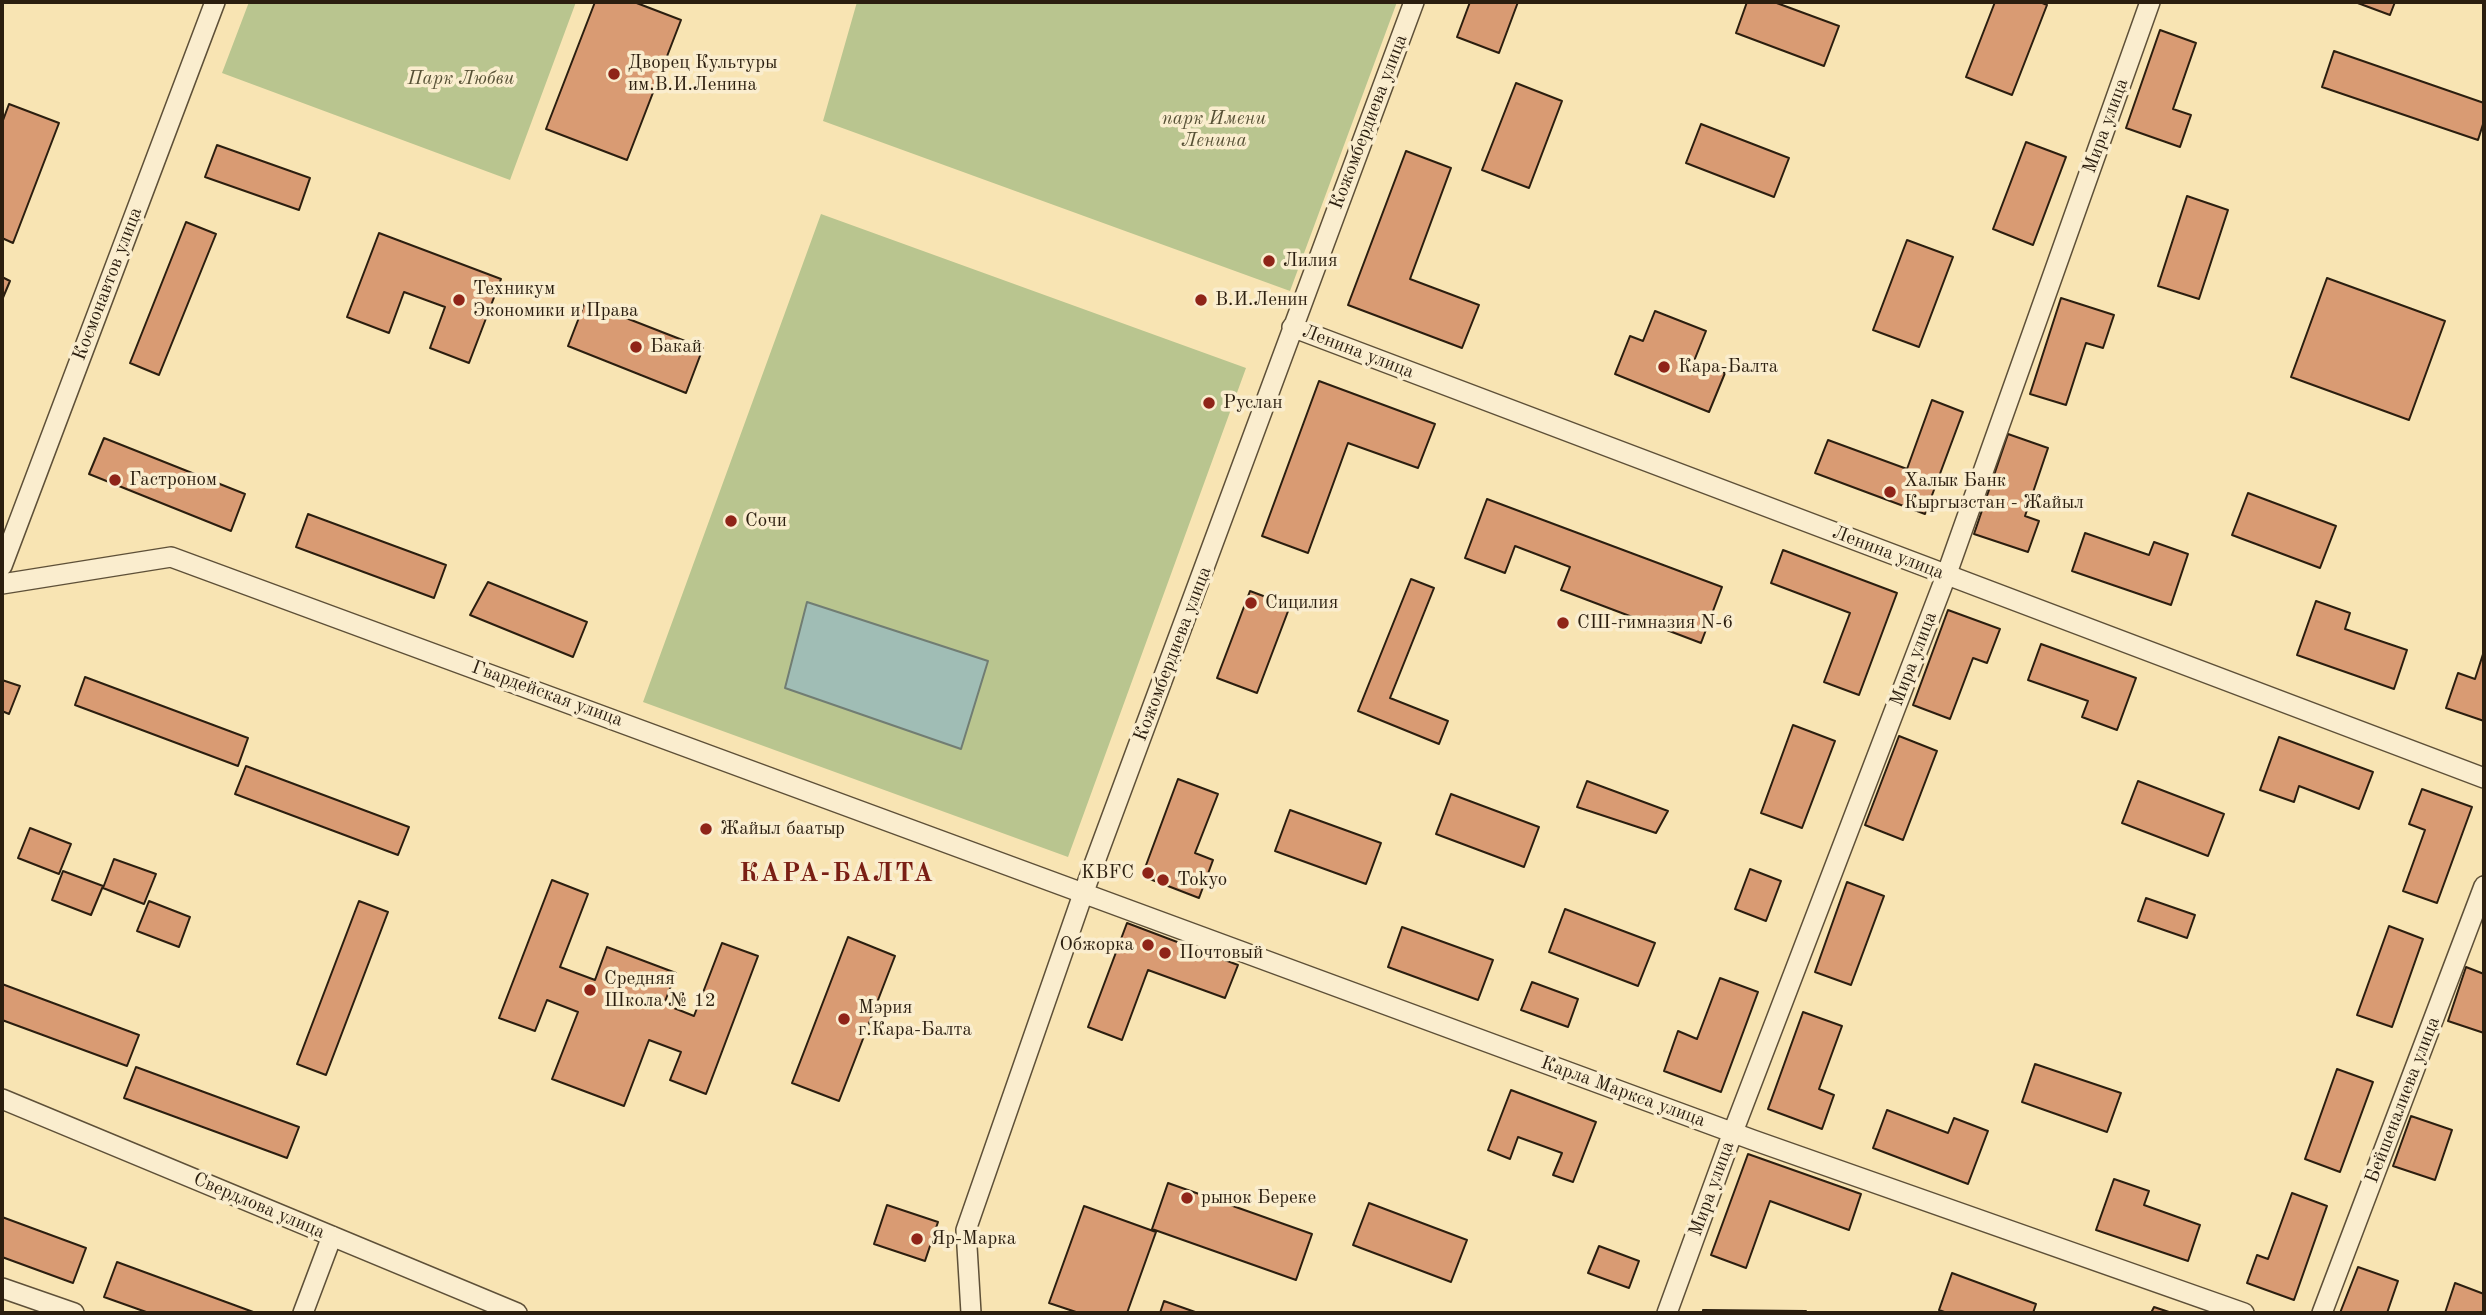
<!DOCTYPE html>
<html>
<head>
<meta charset="utf-8">
<style>
	body { margin:0 }
	#map { position:relative; width:2486px; height:1315px; overflow:hidden; background:#f8e4b3; font-family:"Old Standard TT",serif }
	canvas { display:block }
	.frame { position:absolute; inset:0; border:4px solid #2b1e0f; pointer-events:none }
</style>
</head>
<body>
<div id="map">
<canvas width="2486" height="1315"></canvas>
<div class="frame"></div>
</div>
<script>
const ctx = document.querySelector('canvas').getContext('2d');
ctx.lineJoin = 'round';
function paint(path, color) { ctx.fillStyle = color; ctx.fill(path, 'evenodd'); }
const shape = rows => new Path2D(rows.map(r => 'M' + r).join(''));
function trace(path, color, width, dash) { ctx.strokeStyle = color; ctx.lineWidth = width; ctx.lineCap = dash ? 'butt' : 'round'; ctx.setLineDash(dash || []); ctx.stroke(path); }
function label(font, color, halo, rows, align = 'center') {
  ctx.font = font + ' "Old Standard TT",serif'; ctx.lineWidth = 7; ctx.setLineDash([]); ctx.textBaseline = 'middle'; ctx.strokeStyle = halo; ctx.fillStyle = color; for (const [text, x, y, turn = 0] of rows) {
    ctx.save(); ctx.translate(x, y); ctx.rotate((+turn || 0) * Math.PI / 180); ctx.textAlign = isNaN(turn) ? turn : align; if (halo) ctx.strokeText(text, 0, 0); ctx.fillText(text, 0, 0); ctx.restore();
  }
}
paint(shape([
	[249,2,576,2,510,180,222,73],
	[857,2,1397,2,1290,291,823,121],
	[821,214,1246,368,1068,857,643,702]
]), '#b9c58f');
const water = shape([
	[807,602,988,661,961,749,785,688,807,602]
]);
paint(water, '#a0bdb5');
trace(water, '#717d73', 2);
const building = shape([
	[595,2,634,2,681,20,627,160,546,129,595,2],
	[1470,2,1518,2,1499,53,1457,37,1470,2],
	[1747,2,1774,2,1839,26,1824,66,1736,33,1747,2],
	[1995,2,2040,2,2047,5,2012,95,1966,77,1995,2],
	[2355,2,2395,2,2390,15,2355,2],
	[2160,30,2196,43,2173,109,2191,115,2180,147,2126,128,2160,30],
	[2334,51,2484,103,2484,121,2478,140,2322,87,2334,51],
	[1516,83,1562,101,1529,188,1482,170,1516,83],
	[9,104,59,123,13,243,2,238,2,123,9,104],
	[1701,124,1789,158,1774,197,1686,163,1701,124],
	[2026,142,2066,157,2033,245,1993,229,2026,142],
	[217,145,310,178,299,210,205,177,217,145],
	[1406,151,1451,168,1410,279,1479,305,1462,348,1348,305,1406,151],
	[2187,196,2228,210,2199,299,2158,286,2187,196],
	[186,222,216,234,159,375,130,363,186,222],
	[379,233,501,279,469,363,430,348,445,307,404,292,389,333,347,317,379,233],
	[1907,240,1953,257,1919,347,1873,330,1907,240],
	[2,277,10,281,2,300,2,277],
	[2327,278,2445,321,2409,420,2291,377,2327,278],
	[2061,298,2114,315,2103,348,2086,343,2066,405,2030,394,2061,298],
	[585,302,703,348,686,393,568,346,585,302],
	[1655,311,1706,331,1694,361,1725,373,1709,412,1615,374,1630,336,1643,341,1655,311],
	[1319,381,1435,424,1418,468,1348,443,1308,553,1262,536,1319,381],
	[1932,400,1963,412,1925,514,1815,473,1828,440,1907,469,1932,400],
	[2008,434,2048,448,2025,516,2039,521,2028,552,1974,534,2008,434],
	[104,438,245,494,231,531,89,474,104,438],
	[2248,493,2336,526,2320,568,2232,535,2248,493],
	[1487,499,1722,587,1701,643,1561,590,1570,567,1515,546,1505,573,1465,558,1487,499],
	[308,514,446,565,434,598,296,547,308,514],
	[2085,533,2149,555,2154,542,2188,554,2171,605,2072,571,2085,533],
	[1783,550,1897,593,1859,695,1824,682,1850,613,1771,583,1783,550],
	[1411,579,1434,588,1390,698,1448,721,1439,744,1358,711,1411,579],
	[488,582,587,622,573,657,470,615,488,582],
	[1250,591,1290,606,1257,693,1217,678,1250,591],
	[2316,601,2350,613,2345,629,2407,650,2394,689,2297,655,2316,601],
	[1948,610,2000,629,1987,663,1973,658,1950,719,1913,705,1948,610],
	[2041,644,2136,678,2117,730,2082,717,2088,701,2028,680,2041,644],
	[2484,651,2484,721,2446,708,2458,673,2475,679,2484,651],
	[85,677,248,738,238,766,75,705,85,677],
	[2,680,20,686,9,714,2,711,2,680],
	[1793,725,1835,741,1802,828,1761,813,1793,725],
	[1899,736,1937,751,1903,840,1865,825,1899,736],
	[2279,737,2373,772,2359,809,2299,786,2294,802,2260,790,2279,737],
	[246,766,409,827,398,855,235,794,246,766],
	[1178,779,1218,794,1195,853,1213,860,1199,898,1142,876,1178,779],
	[1587,781,1668,811,1656,833,1577,807,1587,781],
	[2138,781,2224,814,2208,856,2122,823,2138,781],
	[2422,789,2472,807,2437,903,2403,891,2425,830,2409,824,2422,789],
	[1451,794,1539,827,1524,867,1436,834,1451,794],
	[1290,810,1381,843,1366,884,1275,851,1290,810],
	[30,828,71,844,59,874,18,858,30,828],
	[114,859,156,874,144,904,103,888,114,859],
	[1750,869,1781,881,1766,921,1735,909,1750,869],
	[63,871,103,886,91,915,52,900,63,871],
	[552,880,588,894,560,967,595,980,607,947,676,973,664,1004,694,1016,722,943,758,956,706,1094,670,1080,681,1052,649,1040,624,1106,552,1079,578,1012,547,1000,535,1031,499,1018,552,880],
	[1847,882,1884,896,1851,985,1815,972,1847,882],
	[2146,898,2195,915,2187,938,2138,921,2146,898],
	[149,901,190,917,179,947,137,931,149,901],
	[359,901,388,912,326,1075,297,1064,359,901],
	[1565,909,1655,943,1638,986,1549,952,1565,909],
	[1127,923,1238,965,1225,998,1148,970,1122,1040,1088,1027,1127,923],
	[2389,926,2423,939,2392,1027,2357,1015,2389,926],
	[1402,927,1493,960,1478,1000,1388,967,1402,927],
	[848,937,895,956,839,1101,792,1083,848,937],
	[2466,967,2484,974,2484,1033,2448,1021,2466,967],
	[1720,978,1758,992,1721,1092,1664,1071,1678,1031,1697,1039,1720,978],
	[1532,982,1578,999,1568,1027,1521,1010,1532,982],
	[2,984,139,1035,127,1066,2,1020,2,984],
	[1803,1012,1842,1026,1819,1089,1834,1095,1822,1129,1768,1109,1803,1012],
	[2035,1064,2121,1093,2107,1132,2022,1102,2035,1064],
	[136,1067,299,1127,287,1158,124,1098,136,1067],
	[2337,1069,2373,1082,2340,1172,2305,1159,2337,1069],
	[1511,1090,1596,1122,1573,1182,1553,1175,1562,1153,1518,1137,1510,1159,1488,1150,1511,1090],
	[1887,1110,1948,1133,1954,1118,1988,1131,1968,1184,1873,1148,1887,1110],
	[2411,1116,2452,1130,2435,1180,2393,1166,2411,1116],
	[1748,1154,1861,1194,1849,1230,1770,1201,1746,1268,1711,1255,1748,1154],
	[2114,1179,2149,1191,2144,1205,2200,1225,2188,1261,2096,1230,2114,1179],
	[1168,1183,1312,1234,1296,1280,1152,1229,1168,1183],
	[2292,1193,2327,1206,2294,1300,2247,1283,2257,1255,2268,1259,2292,1193],
	[1369,1203,1467,1240,1451,1282,1353,1245,1369,1203],
	[887,1205,938,1222,925,1261,874,1244,887,1205],
	[1084,1206,1156,1232,1127,1313,1079,1313,1049,1303,1084,1206],
	[2,1217,86,1248,73,1283,2,1257,2,1217],
	[1599,1246,1639,1261,1629,1288,1588,1273,1599,1246],
	[117,1262,256,1313,149,1313,104,1297,117,1262],
	[2358,1267,2398,1281,2387,1313,2340,1313,2358,1267],
	[1952,1273,2036,1304,2033,1313,1947,1313,1939,1310,1952,1273],
	[2455,1283,2484,1294,2484,1313,2445,1313,2455,1283],
	[1164,1301,1198,1313,1160,1313,1164,1301],
	[2154,1307,2172,1313,2151,1313,2154,1307],
	[1703,1310,1806,1311,1806,1313,1703,1313,1703,1310]
]);
paint(building, '#d99b73');
trace(building, '#2b1e0f', 2);
const minor = shape([
	[1292,327,2484,778],
	[2,566,215,2],
	[2,584,171,557,1753,1140,2244,1313],
	[2,1099,517,1313],
	[2,1288,74,1313],
	[303,1313,332,1236],
	[971,1313,966,1230,1083,894,1414,2],
	[1667,1313,1733,1132,1946,576,2150,2],
	[2322,1313,2484,886]
]);
trace(minor, '#5e5038', 22);
trace(minor, '#faedce', 19);
for (const [x, y, r, color] of [
	[614,74,7,"#8f2418"],
	[1269,261,7,"#8f2418"],
	[459,300,7,"#8f2418"],
	[1201,300,7,"#8f2418"],
	[636,347,7,"#8f2418"],
	[1664,367,7,"#8f2418"],
	[1209,403,7,"#8f2418"],
	[115,480,7,"#8f2418"],
	[1890,492,7,"#8f2418"],
	[731,521,7,"#8f2418"],
	[1251,603,7,"#8f2418"],
	[1563,623,7,"#8f2418"],
	[706,829,7,"#8f2418"],
	[1148,873,7,"#8f2418"],
	[1163,880,7,"#8f2418"],
	[1148,945,7,"#8f2418"],
	[1165,953,7,"#8f2418"],
	[590,990,7,"#8f2418"],
	[844,1019,7,"#8f2418"],
	[1187,1198,7,"#8f2418"],
	[917,1239,7,"#8f2418"]
]) { const dot = new Path2D(); dot.arc(x, y, r, 0, 2 * Math.PI); ctx.fillStyle = color; ctx.fill(dot); trace(dot, '#faedce', 2.5); }
label('19px', '#2b1e0f', '#faedce', [
	["Дворец Культуры",628,63],
	["им.В.И.Ленина",628,85],
	["Лилия",1283,261],
	["Техникум",473,289],
	["Экономики и Права",473,311],
	["В.И.Ленин",1215,300],
	["Бакай",650,347],
	["Кара-Балта",1678,367],
	["Руслан",1223,403],
	["Гастроном",129,480],
	["Халык Банк",1904,481],
	["Кыргызстан - Жайыл",1904,503],
	["Сочи",745,521],
	["Сицилия",1265,603],
	["СШ-гимназия N-6",1577,623],
	["Жайыл баатыр",720,829],
	["KBFC",1134,873,"right"],
	["Tokyo",1177,880],
	["Обжорка",1134,945,"right"],
	["Почтовый",1179,953],
	["Средняя",604,979],
	["Школа № 12",604,1001],
	["Мэрия",858,1008],
	["г.Кара-Балта",858,1030],
	["рынок Береке",1201,1198],
	["Яр-Марка",931,1239]
], 'left');
label('italic 19px', '#565035', '#faedce', [
	["Парк Любви",461,79],
	["парк Имени",1214,119],
	["Ленина",1214,141]
]);
label('19px', '#2b1e0f', '#faedce', [
	["Кожомбердиева улица",1369,122,-69],
	["Мира улица",2106,126,-70],
	["Космонавтов улица",108,284,-69],
	["Ленина улица",1358,352,21],
	["Ленина улица",1888,553,21],
	["Кожомбердиева улица",1173,654,-69],
	["Мира улица",1914,659,-69],
	["Гвардейская улица",547,694,20],
	["Карла Маркса улица",1623,1092,20],
	["Бейшеналиева улица",2403,1100,-69],
	["Мира улица",1712,1189,-70],
	["Свердлова улица",259,1206,23]
]);
ctx.letterSpacing = '2px';
label('bold 26px', '#7a1f14', '#faedce', [
	["КАРА-БАЛТА",837,874]
]);
ctx.letterSpacing = '0px';
</script>
</body>
</html>
